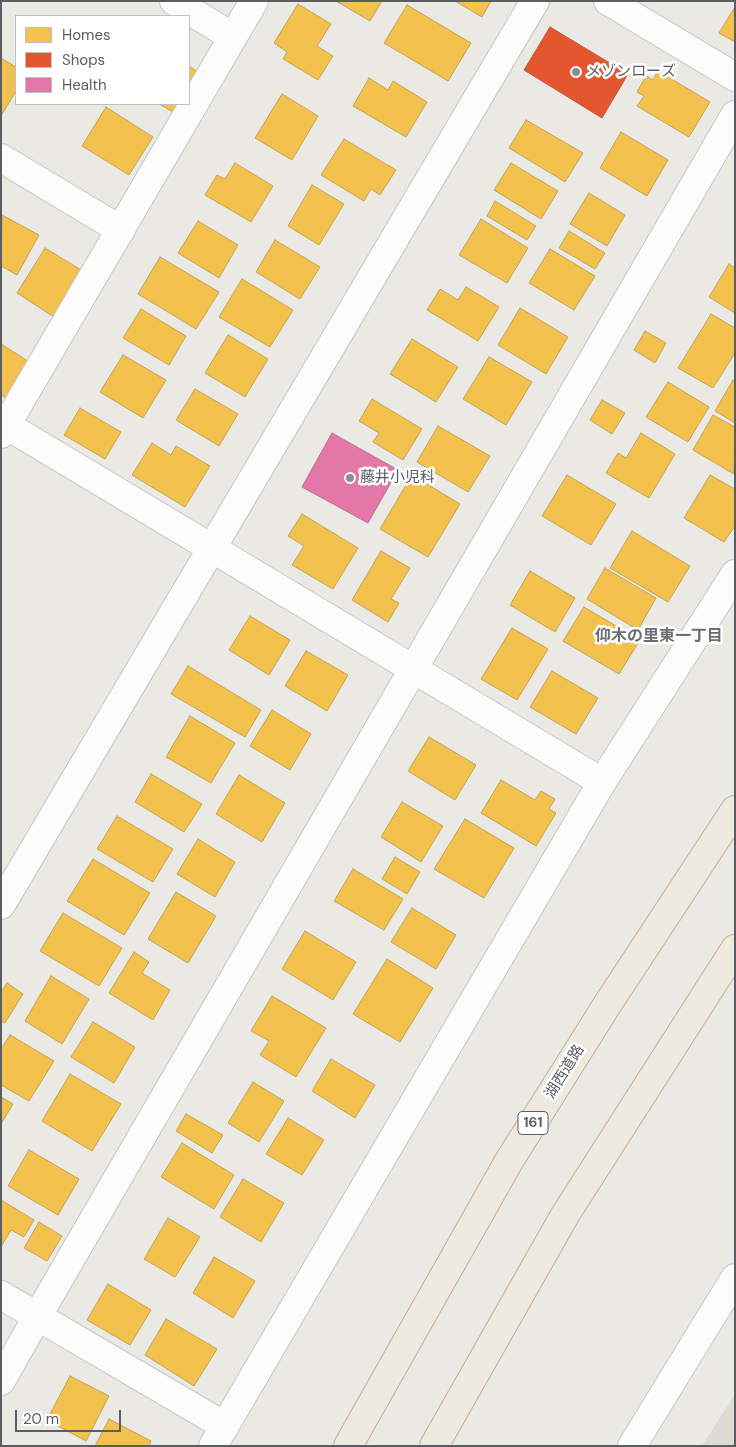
<!DOCTYPE html>
<html>
<head>
<meta charset="utf-8">
<style>
	body { margin:0 }
	#map { position:relative; width:736px; height:1447px; overflow:hidden; background:#eae9e4; font-family:"DM Sans",sans-serif }
	canvas { display:block }
	.frame { position:absolute; inset:0; border:2px solid #5a5e63; pointer-events:none }
	.legend { position:absolute; left:15px; top:15px; width:175px; height:90px; box-sizing:border-box; background:#fff; border:1px solid #bdbfc1; margin:0; padding:6px 9px; list-style:none; font-size:15px; color:#5a5e63 }
	.legend li { display:flex; align-items:center; gap:10px; height:25px }
	.legend b { width:25px; border:1px solid #bdbfc1 }
	.scale { position:absolute; left:15px; top:1410px; width:106px; height:22px; box-sizing:border-box; border:2px solid #5a5e63; border-top:0; padding-left:6px; font-size:15px; line-height:18px; white-space:nowrap; color:#5a5e63; -webkit-text-stroke:4px #fff; paint-order:stroke }
</style>
</head>
<body>
<div id="map">
<canvas width="736" height="1447"></canvas>
<div class="frame"></div>
<ul class="legend">
<li><b style="height:14px;background:#f2c14e"></b>Homes</li>
<li><b style="height:14px;background:#e4572e"></b>Shops</li>
<li><b style="height:14px;background:#e377a8"></b>Health</li>
</ul>
<div class="scale">20 m</div>
</div>
<script>
const ctx = document.querySelector('canvas').getContext('2d');
ctx.lineJoin = 'round';
function paint(path, color) { ctx.fillStyle = color; ctx.fill(path, 'evenodd'); }
const shape = rows => new Path2D(rows.map(r => 'M' + r).join(''));
function trace(path, color, width, dash) { ctx.strokeStyle = color; ctx.lineWidth = width; ctx.lineCap = dash ? 'butt' : 'round'; ctx.setLineDash(dash || []); ctx.stroke(path); }
function label(font, color, halo, rows, align = 'center') {
  ctx.font = font + ' "DM Sans","Noto Sans JP",sans-serif'; ctx.lineWidth = 5; ctx.setLineDash([]); ctx.textBaseline = 'middle'; ctx.strokeStyle = halo; ctx.fillStyle = color; for (const [text, x, y, turn = 0] of rows) {
    ctx.save(); ctx.translate(x, y); ctx.rotate((+turn || 0) * Math.PI / 180); ctx.textAlign = isNaN(turn) ? turn : align; if (halo) ctx.strokeText(text, 0, 0); ctx.fillText(text, 0, 0); ctx.restore();
  }
}
paint(shape([
	[735,1394,735,1446,702,1446]
]), '#dedbd4');
const homes = shape([
	[336,1,382,1,370,21,336,1],
	[455,1,491,1,482,17,455,1],
	[298,4,331,24,317,46,333,56,318,80,283,59,287,52,274,43,298,4],
	[407,5,471,43,448,81,384,43,407,5],
	[735,7,735,42,719,33,735,7],
	[1,58,16,67,16,91,1,116,1,58],
	[189,66,204,76,189,100,189,66],
	[658,71,710,102,689,137,637,106,644,96,637,92,646,76,653,80,658,71],
	[369,78,388,90,393,81,427,102,406,137,353,106,369,78],
	[282,94,318,116,292,160,255,138,282,94],
	[159,104,178,104,173,112,159,104],
	[106,107,153,137,129,175,82,146,106,107],
	[526,120,583,153,565,182,509,148,526,120],
	[621,132,668,160,647,196,600,168,621,132],
	[344,139,396,170,380,195,371,189,364,201,321,175,344,139],
	[235,163,273,186,251,222,205,195,217,175,225,179,235,163],
	[511,163,558,191,541,219,494,190,511,163],
	[312,185,344,204,319,245,288,226,312,185],
	[589,193,625,215,607,246,570,224,589,193],
	[495,201,536,226,527,240,487,216,495,201],
	[2,215,39,235,17,275,1,266,2,215],
	[481,219,528,248,507,283,459,255,481,219],
	[198,221,238,245,219,278,178,253,198,221],
	[569,231,605,253,595,269,559,248,569,231],
	[275,240,320,267,300,299,256,272,275,240],
	[45,248,83,271,54,317,17,293,45,248],
	[550,249,595,276,574,310,529,283,550,249],
	[160,257,219,292,196,329,138,294,160,257],
	[729,264,735,268,735,313,709,297,729,264],
	[242,279,293,310,270,347,219,317,242,279],
	[466,287,499,307,478,341,427,310,440,289,458,300,466,287],
	[520,308,568,337,546,374,498,345,520,308],
	[141,309,186,336,169,365,123,338,141,309],
	[711,314,735,328,735,353,713,388,678,368,711,314],
	[645,331,666,343,655,363,634,350,645,331],
	[228,335,268,359,245,397,205,373,228,335],
	[412,339,458,367,436,402,390,374,412,339],
	[1,344,31,363,8,399,1,395,1,344],
	[123,355,166,380,143,418,100,392,123,355],
	[489,357,532,382,506,425,463,399,489,357],
	[733,380,735,381,735,423,715,411,733,380],
	[668,382,709,407,688,442,646,417,668,382],
	[195,389,238,414,219,446,176,420,195,389],
	[372,399,422,429,403,460,373,442,379,433,359,421,372,399],
	[602,400,625,413,612,434,590,420,602,400],
	[80,408,121,432,105,459,64,435,80,408],
	[713,415,735,427,734,474,693,450,713,415],
	[438,426,490,456,468,492,417,462,438,426],
	[641,433,675,454,649,498,606,473,618,453,626,458,641,433],
	[152,443,171,455,176,446,210,466,185,507,132,475,152,443],
	[412,475,460,504,428,557,380,529,412,475],
	[567,475,616,504,591,545,542,516,567,475],
	[710,475,735,489,735,526,724,542,684,518,710,475],
	[302,514,358,548,333,589,292,565,304,546,288,536,302,514],
	[632,531,690,566,668,602,610,568,632,531],
	[381,551,410,568,391,599,399,603,388,622,352,600,381,551],
	[605,568,656,598,638,630,587,599,605,568],
	[530,571,575,598,555,632,510,605,530,571],
	[584,607,640,640,619,674,563,641,584,607],
	[250,616,290,640,269,675,229,650,250,616],
	[512,628,548,649,517,700,481,679,512,628],
	[306,651,348,675,327,711,285,686,306,651],
	[188,666,261,710,245,737,171,694,188,666],
	[552,671,598,698,576,734,530,707,552,671],
	[272,710,311,734,290,770,250,746,272,710],
	[190,716,235,743,211,783,166,757,190,716],
	[429,737,476,765,455,800,408,771,429,737],
	[151,774,202,804,184,832,135,802,151,774],
	[239,775,285,803,262,842,216,814,239,775],
	[501,780,535,800,541,791,555,799,549,809,556,813,536,846,481,813,501,780],
	[402,802,443,826,421,862,381,837,402,802],
	[117,816,173,849,153,882,97,849,117,816],
	[465,819,514,848,484,898,434,869,465,819],
	[198,839,235,862,215,897,177,874,198,839],
	[395,857,420,872,407,894,382,879,395,857],
	[93,859,150,893,124,935,67,901,93,859],
	[353,869,403,899,384,930,334,901,353,869],
	[176,892,216,916,188,963,148,939,176,892],
	[412,908,456,935,436,969,391,942,412,908],
	[63,913,122,948,99,986,40,951,63,913],
	[305,931,356,962,333,1000,282,969,305,931],
	[134,952,149,962,142,973,170,990,153,1020,109,993,134,952],
	[387,959,433,988,400,1042,353,1014,387,959],
	[51,976,89,999,62,1044,25,1021,51,976],
	[7,983,23,994,5,1023,1,1021,1,992,7,983],
	[272,996,326,1028,296,1077,260,1055,269,1041,251,1031,272,996],
	[93,1022,135,1047,114,1083,71,1057,93,1022],
	[10,1035,54,1061,29,1101,1,1085,1,1049,10,1035],
	[331,1059,375,1085,355,1118,312,1091,331,1059],
	[70,1074,121,1104,92,1151,42,1121,70,1074],
	[253,1082,284,1101,259,1142,228,1123,253,1082],
	[1,1097,13,1104,1,1124,1,1097],
	[186,1114,223,1135,212,1153,176,1131,186,1114],
	[288,1118,324,1140,302,1175,266,1154,288,1118],
	[182,1143,234,1175,214,1209,161,1177,182,1143],
	[29,1150,79,1179,58,1215,8,1186,29,1150],
	[243,1179,284,1203,261,1242,220,1217,243,1179],
	[1,1200,34,1220,24,1237,11,1230,1,1247,1,1200],
	[168,1218,200,1237,175,1277,144,1259,168,1218],
	[39,1222,62,1236,47,1261,24,1248,39,1222],
	[214,1257,255,1281,233,1318,193,1293,214,1257],
	[108,1284,151,1310,130,1345,87,1320,108,1284],
	[166,1319,217,1349,194,1386,145,1355,166,1319],
	[70,1376,109,1396,86,1441,47,1420,70,1376],
	[109,1419,151,1441,149,1446,95,1446,109,1419]
]);
paint(homes, '#f2c14e');
trace(homes, '#c4a354', 1);
const shops = shape([
	[550,27,628,74,602,118,524,70,550,27]
]);
paint(shops, '#e4572e');
trace(shops, '#bb593e', 1);
const health = shape([
	[332,433,398,470,368,523,302,487,332,433]
]);
paint(health, '#e377a8');
trace(health, '#ba7093', 1);
const street = shape([
	[174,1,233,37],
	[608,1,735,77],
	[1,158,121,230],
	[1,422,602,782],
	[1,434,254,1],
	[1,1295,223,1425],
	[1,1381,37,1317,735,115],
	[213,1446,602,782,735,574]
]);
const secondary = shape([
	[1,905,535,1],
	[632,1446,735,1278]
]);
const highway = shape([
	[348,1446,509,1161,607,1005,735,810],
	[434,1446,565,1215,735,949]
]);
trace(street, '#c7c7c6', 30);
trace(secondary, '#c7c8c8', 30);
trace(highway, '#c2b191', 30);
trace(street, '#fcfcfb', 28);
trace(secondary, '#fcfcfb', 28);
trace(highway, '#eeeae0', 28);
for (const [x, y, r, color] of [
	[576,72,5,"#8c8f90"],
	[350,478,5,"#8c8f90"]
]) { const dot = new Path2D(); dot.arc(x, y, r, 0, 2 * Math.PI); ctx.fillStyle = color; ctx.fill(dot); trace(dot, '#fff', 2); }
for (const [x, y, w] of [
	[533,1123,30]
]) { const box = new Path2D(); box.roundRect(x - w / 2, y - 11.5, w, 23, 4); ctx.fillStyle = '#fff'; ctx.fill(box); trace(box, '#5a5e63', 1); }
label('bold 14px', '#5a5e63', null, [
	["161",533,1123]
]);
label('15px', '#5a5e63', '#fff', [
	["メゾンローズ",586,72],
	["藤井小児科",360,478]
], 'left');
label('15px', '#5a5e63', '#fff', [
	["湖西道路",565,1072,-58]
]);
label('bold 16px', '#6b7075', '#fff', [
	["仰木の里東一丁目",659,637]
]);
</script>
</body>
</html>
